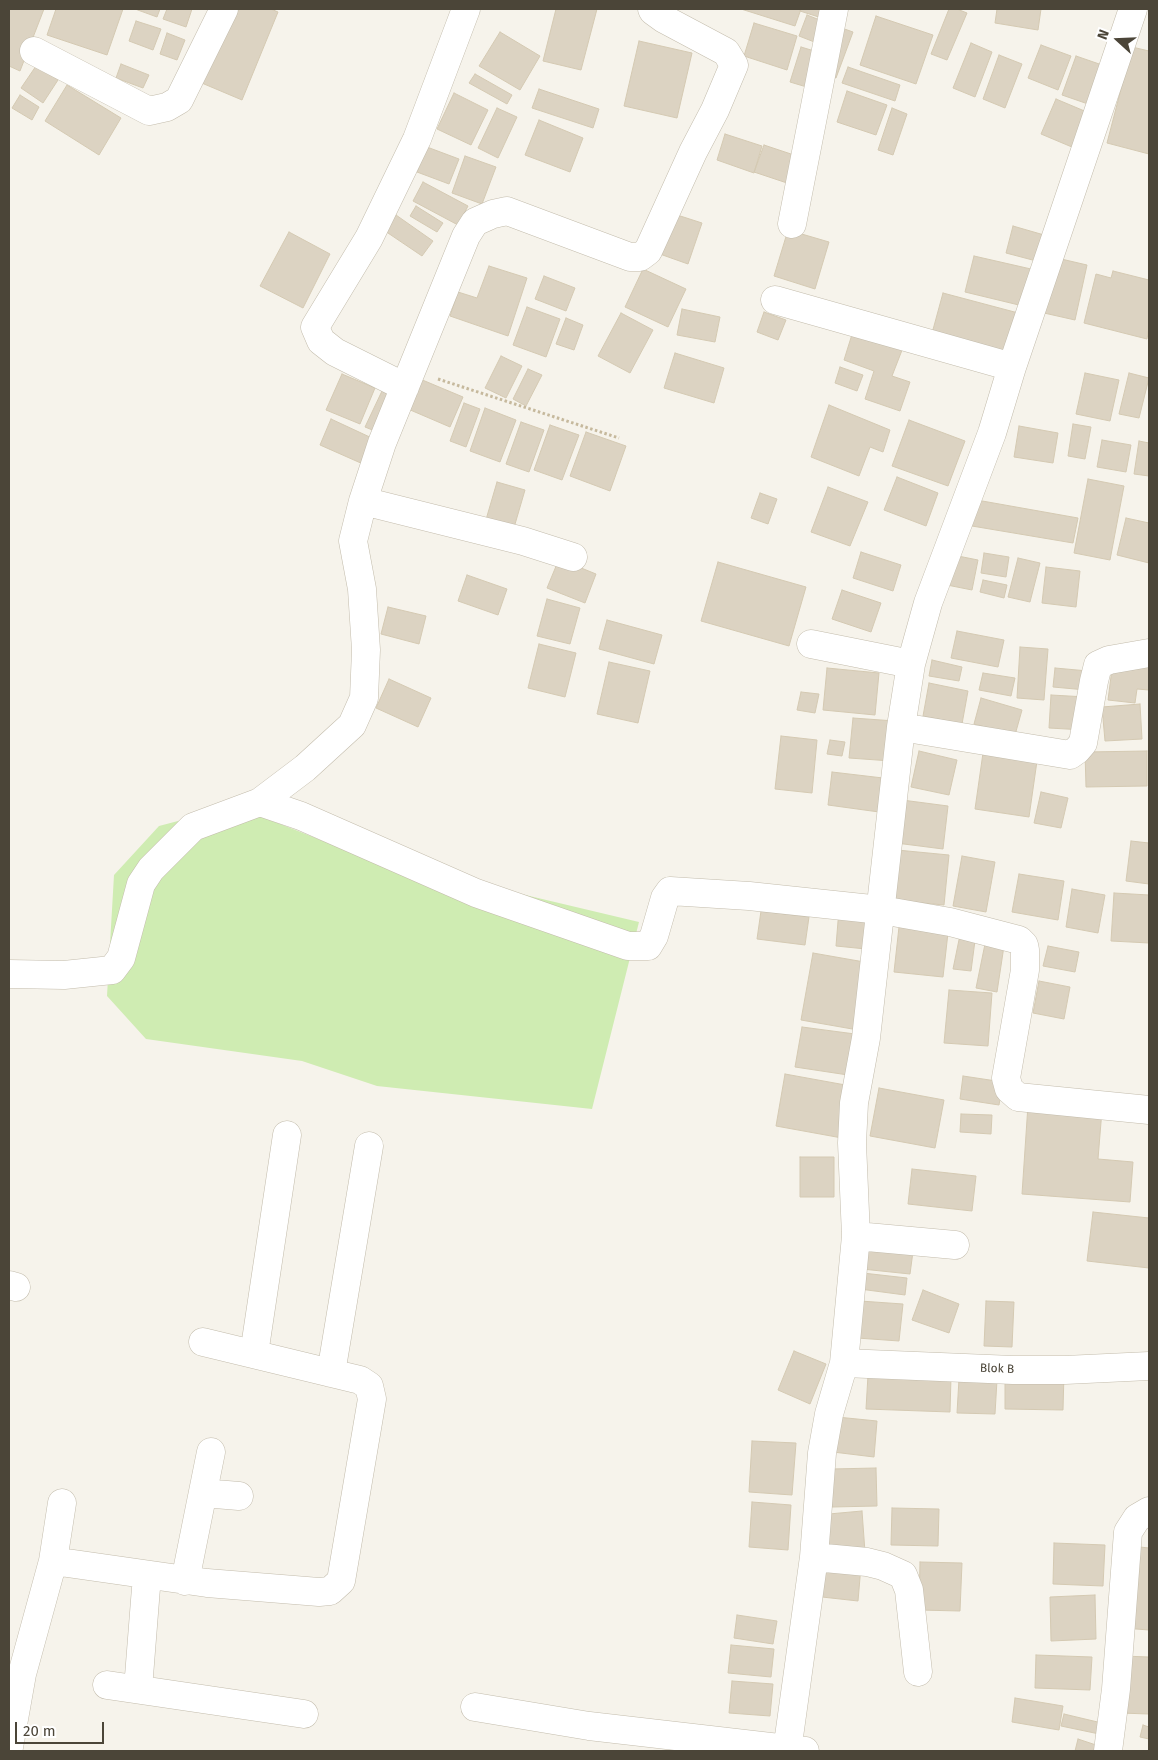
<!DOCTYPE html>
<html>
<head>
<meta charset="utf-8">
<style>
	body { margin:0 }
	#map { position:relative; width:1158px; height:1760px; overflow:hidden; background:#f6f3eb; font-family:"Fira Sans",sans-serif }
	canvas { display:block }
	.frame { position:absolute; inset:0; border:10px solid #4b4538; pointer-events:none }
	.north { position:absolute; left:1093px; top:15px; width:50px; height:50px; -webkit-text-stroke:4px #fff; paint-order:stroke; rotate:290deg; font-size:14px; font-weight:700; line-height:20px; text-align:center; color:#4b4538 }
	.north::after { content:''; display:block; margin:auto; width:18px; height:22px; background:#4b4538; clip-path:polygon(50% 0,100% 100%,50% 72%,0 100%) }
	.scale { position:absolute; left:15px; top:1722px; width:89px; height:22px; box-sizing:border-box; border:2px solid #4b4538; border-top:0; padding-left:6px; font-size:15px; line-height:18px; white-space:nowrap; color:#4b4538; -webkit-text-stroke:4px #fff; paint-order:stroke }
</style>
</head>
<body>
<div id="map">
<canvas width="1158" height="1760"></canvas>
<div class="frame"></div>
<div class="north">N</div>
<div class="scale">20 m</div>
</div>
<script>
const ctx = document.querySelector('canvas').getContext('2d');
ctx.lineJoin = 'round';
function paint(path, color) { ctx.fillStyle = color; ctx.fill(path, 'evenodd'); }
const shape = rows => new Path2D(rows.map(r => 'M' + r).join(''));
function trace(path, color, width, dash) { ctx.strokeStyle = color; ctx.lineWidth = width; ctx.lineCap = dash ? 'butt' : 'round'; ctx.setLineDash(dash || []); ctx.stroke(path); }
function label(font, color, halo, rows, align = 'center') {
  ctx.font = font + ' "Fira Sans",sans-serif'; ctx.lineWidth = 4; ctx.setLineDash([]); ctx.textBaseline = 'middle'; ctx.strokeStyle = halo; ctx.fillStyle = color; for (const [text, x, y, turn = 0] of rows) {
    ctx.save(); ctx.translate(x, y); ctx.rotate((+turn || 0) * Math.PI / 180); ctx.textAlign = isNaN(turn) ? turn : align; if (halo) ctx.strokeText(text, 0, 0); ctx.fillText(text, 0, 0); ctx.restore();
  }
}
paint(shape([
	[235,806,361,856,639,922,592,1109,377,1086,302,1061,146,1039,107,996,114,875,159,826]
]), '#cfecb2');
const building = shape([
	[9,9,44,9,20,71,9,66,9,9],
	[56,9,123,9,107,55,47,35,56,9],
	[135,9,160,9,157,17,135,9],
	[167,9,192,9,186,27,163,19,167,9],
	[227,9,271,9,278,12,242,100,197,81,227,9],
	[556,9,597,9,581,70,543,61,556,9],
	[741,9,801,9,795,26,741,9],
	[801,9,831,9,828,20,800,11,801,9],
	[949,9,957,9,967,13,947,60,931,54,949,9],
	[997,9,1041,9,1038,30,995,23,997,9],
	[807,15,830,24,822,45,799,36,807,15],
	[876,16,933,35,916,84,860,65,876,16],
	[136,21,161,29,153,50,129,41,136,21],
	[754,23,797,36,787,70,744,56,754,23],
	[839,27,853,32,836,78,822,73,839,27],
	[500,32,540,56,520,90,479,66,500,32],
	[167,33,185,40,177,60,160,54,167,33],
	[639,41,692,53,677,118,624,106,639,41],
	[971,43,992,52,975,97,953,88,971,43],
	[1041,45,1071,56,1058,90,1028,78,1041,45],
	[801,47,821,53,810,88,790,82,801,47],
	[1132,47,1149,51,1149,154,1107,143,1132,47],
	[999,55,1022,64,1005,108,983,99,999,55],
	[1076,56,1105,66,1091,105,1062,95,1076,56],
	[121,64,149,75,143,88,116,78,121,64],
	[36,66,58,80,43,103,21,88,36,66],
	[848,67,900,85,895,101,842,83,848,67],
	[475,74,512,95,507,104,469,83,475,74],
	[67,85,121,118,99,155,45,121,67,85],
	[539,89,599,109,593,128,532,108,539,89],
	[847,91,887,105,876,135,837,122,847,91],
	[454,93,488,110,471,145,437,129,454,93],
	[20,95,39,107,32,120,12,108,20,95],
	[1056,99,1094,115,1079,150,1041,134,1056,99],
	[497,108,517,117,498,158,478,148,497,108],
	[892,108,907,114,893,155,878,150,892,108],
	[539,120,583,138,570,172,525,155,539,120],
	[725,134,762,146,754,173,717,160,725,134],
	[764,145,803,158,793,185,754,172,764,145],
	[427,147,459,159,449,184,417,172,427,147],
	[465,156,496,167,482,204,452,193,465,156],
	[423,182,468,206,458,225,413,201,423,182],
	[416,206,443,223,437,232,410,216,416,206],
	[671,213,702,223,688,264,657,253,671,213],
	[396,215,433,241,422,256,385,231,396,215],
	[1013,226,1051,237,1044,263,1006,253,1013,226],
	[788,230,829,242,815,289,774,276,788,230],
	[289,232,330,254,303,308,260,286,289,232],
	[974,256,1031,269,1023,306,965,292,974,256],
	[1057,258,1087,265,1075,320,1044,313,1057,258],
	[489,266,527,278,508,336,450,316,458,292,477,298,489,266],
	[643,269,686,289,668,327,625,307,643,269],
	[1113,271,1149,280,1149,328,1147,339,1084,323,1096,274,1111,278,1113,271],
	[544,276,575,288,566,311,535,299,544,276],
	[943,293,1022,314,1009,359,931,337,943,293],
	[527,307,560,319,546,357,513,345,527,307],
	[682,309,720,317,715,342,677,335,682,309],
	[764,312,786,320,778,340,757,332,764,312],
	[621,313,653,330,630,373,598,356,621,313],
	[566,318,583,325,574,350,556,344,566,318],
	[854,328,904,345,892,376,910,382,900,411,865,399,874,371,844,360,854,328],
	[675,353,724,368,714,403,664,388,675,353],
	[501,356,522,366,506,398,485,388,501,356],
	[840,367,863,375,857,391,835,383,840,367],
	[528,369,542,375,526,406,513,399,528,369],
	[1085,373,1119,380,1110,421,1076,414,1085,373],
	[1129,373,1149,378,1139,418,1119,414,1129,373],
	[342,374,375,388,360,424,326,410,342,374],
	[420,379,463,397,450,427,408,409,420,379],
	[382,391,397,398,380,433,365,427,382,391],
	[464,403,480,409,466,447,450,441,464,403],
	[829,405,890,430,883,452,870,447,859,476,811,457,829,405],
	[485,408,516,420,500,462,470,451,485,408],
	[331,419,374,439,363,464,320,445,331,419],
	[909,420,965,441,948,486,892,466,909,420],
	[521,422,544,430,529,472,506,464,521,422],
	[1073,424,1091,427,1085,459,1068,456,1073,424],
	[550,425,579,435,562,480,534,470,550,425],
	[1019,426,1058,433,1053,463,1014,457,1019,426],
	[586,432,626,446,610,491,570,476,586,432],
	[1102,440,1131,445,1126,472,1097,467,1102,440],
	[1139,441,1149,443,1149,476,1134,474,1139,441],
	[897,477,938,493,926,526,884,510,897,477],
	[1088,479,1124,486,1110,560,1074,553,1088,479],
	[497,482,525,490,513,531,485,523,497,482],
	[828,487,868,502,850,546,811,532,828,487],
	[760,493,777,499,768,524,751,518,760,493],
	[971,499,1078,518,1073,543,966,525,971,499],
	[1126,518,1149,523,1149,563,1117,555,1126,518],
	[861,552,901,565,893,591,853,578,861,552],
	[984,553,1009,557,1006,577,981,573,984,553],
	[953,555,978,560,972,590,947,585,953,555],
	[1018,558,1040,563,1030,602,1008,597,1018,558],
	[559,559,596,574,585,603,547,588,559,559],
	[718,562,806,587,789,646,701,621,718,562],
	[1046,567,1080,571,1076,607,1042,603,1046,567],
	[467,575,507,589,498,615,458,601,467,575],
	[983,580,1007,585,1004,598,980,592,983,580],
	[842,590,881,603,871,632,832,619,842,590],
	[547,599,580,608,570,644,537,636,547,599],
	[388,607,426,616,419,644,381,634,388,607],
	[607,620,662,635,654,664,599,649,607,620],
	[957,631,1004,640,998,667,951,658,957,631],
	[539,644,576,653,565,697,528,688,539,644],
	[1020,647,1048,649,1044,700,1017,698,1020,647],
	[932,660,962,667,959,681,929,676,932,660],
	[1113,661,1149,665,1149,690,1137,689,1135,703,1108,700,1113,661],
	[609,662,650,671,638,723,597,714,609,662],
	[827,668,879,673,875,715,823,710,827,668],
	[1055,668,1088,671,1086,690,1053,687,1055,668],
	[983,673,1015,678,1011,696,979,690,983,673],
	[389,679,431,698,418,727,376,708,389,679],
	[929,683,968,691,962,724,923,716,929,683],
	[801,692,819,694,815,713,797,710,801,692],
	[1051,695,1086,697,1084,730,1049,728,1051,695],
	[981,698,1022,710,1015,735,974,724,981,698],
	[1140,704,1142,739,1105,741,1102,707,1140,704],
	[853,718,895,721,891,761,849,758,853,718],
	[781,736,817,740,812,793,775,789,781,736],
	[830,740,845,742,842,756,827,754,830,740],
	[919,751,957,760,949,795,911,787,919,751],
	[1147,751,1147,786,1086,787,1085,752,1147,751],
	[983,753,1037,761,1029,817,975,809,983,753],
	[832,772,883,778,879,812,828,805,832,772],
	[1041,792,1068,798,1061,828,1034,823,1041,792],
	[902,800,948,806,943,849,896,843,902,800],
	[1131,841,1149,843,1149,884,1126,881,1131,841],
	[897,850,949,855,944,905,892,900,897,850],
	[962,856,995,862,986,912,953,906,962,856],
	[1019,874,1064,881,1058,920,1012,912,1019,874],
	[1072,889,1105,895,1098,933,1066,927,1072,889],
	[1114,893,1149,895,1149,943,1111,941,1114,893],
	[839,909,869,912,866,949,836,946,839,909],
	[761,911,809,917,805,945,757,939,761,911],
	[900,918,949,924,943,977,894,972,900,918],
	[961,930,976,933,971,971,953,969,961,930],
	[985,944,1004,946,997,992,976,988,985,944],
	[1048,946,1079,952,1075,972,1043,966,1048,946],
	[813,953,870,963,858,1030,801,1020,813,953],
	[1039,981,1070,987,1064,1019,1033,1013,1039,981],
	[949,990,992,993,988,1046,944,1043,949,990],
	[802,1027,855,1034,848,1075,795,1067,802,1027],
	[785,1074,851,1086,842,1138,776,1126,785,1074],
	[963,1076,1003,1082,999,1105,960,1099,963,1076],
	[879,1088,944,1100,935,1148,870,1136,879,1088],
	[1028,1105,1102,1110,1098,1159,1133,1162,1130,1202,1022,1194,1028,1105],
	[961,1114,992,1115,991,1134,960,1132,961,1114],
	[800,1157,834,1157,834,1197,800,1197,800,1157],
	[912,1169,976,1176,972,1211,908,1204,912,1169],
	[1093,1212,1149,1218,1149,1268,1087,1261,1093,1212],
	[865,1238,914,1244,910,1274,862,1269,865,1238],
	[854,1272,907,1278,905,1295,852,1288,854,1272],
	[923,1290,959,1304,949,1333,912,1320,923,1290],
	[860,1301,903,1304,899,1341,857,1338,860,1301],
	[986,1301,1014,1302,1012,1347,984,1346,986,1301],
	[794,1351,826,1364,810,1404,778,1390,794,1351],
	[1005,1372,1064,1373,1063,1410,1005,1409,1005,1372],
	[868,1375,951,1377,950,1412,866,1409,868,1375],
	[959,1379,997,1380,995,1414,957,1413,959,1379],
	[837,1417,877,1421,874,1457,833,1452,837,1417],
	[752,1441,796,1443,792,1495,749,1492,752,1441],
	[876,1468,877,1506,832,1507,831,1469,876,1468],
	[752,1502,791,1505,788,1550,749,1547,752,1502],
	[892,1508,939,1509,938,1546,891,1545,892,1508],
	[862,1511,865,1552,821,1556,818,1515,862,1511],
	[1054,1543,1105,1545,1103,1586,1053,1584,1054,1543],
	[1131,1546,1149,1548,1149,1630,1123,1628,1131,1546],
	[816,1562,861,1566,858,1601,813,1596,816,1562],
	[920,1562,962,1563,960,1611,919,1610,920,1562],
	[1095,1595,1096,1639,1051,1641,1050,1597,1095,1595],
	[737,1615,777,1621,773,1644,734,1638,737,1615],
	[731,1645,774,1649,771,1677,728,1673,731,1645],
	[1036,1655,1092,1657,1090,1690,1035,1688,1036,1655],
	[1123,1656,1149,1657,1149,1714,1120,1713,1123,1656],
	[732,1681,773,1684,770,1716,729,1713,732,1681],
	[1015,1698,1063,1706,1059,1730,1012,1722,1015,1698],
	[1064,1714,1106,1724,1104,1735,1061,1726,1064,1714],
	[1143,1725,1149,1727,1149,1739,1140,1737,1143,1725],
	[1078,1739,1099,1746,1098,1751,1075,1751,1078,1739]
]);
paint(building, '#dcd3c2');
trace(building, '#d4c9b2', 1);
const minor = shape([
	[34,51,149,111,167,107,179,100,224,9],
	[792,224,834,9],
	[775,300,1012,367],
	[405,387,335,352,321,341,315,327,369,238,417,139,466,9],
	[363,501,523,541,573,557],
	[811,644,911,664],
	[901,727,1070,755,1077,750,1083,743,1094,681,1098,665,1109,660,1149,653],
	[260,802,301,816,476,893,628,946,648,946,654,936,665,898,670,891,749,896,881,910,950,922,1019,940,1024,945,1025,950,1025,970,1006,1078,1009,1089,1018,1097,1149,1110],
	[9,974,64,975,112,970,121,958,141,884,151,869,193,827,260,802,305,768,352,725,364,698,366,650,362,589,353,541,363,501,382,443,466,236,475,222,493,214,507,211,630,257,640,257,648,251,693,152,715,110,734,65,726,52,664,19,653,11,652,9],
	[856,1236,955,1245],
	[9,1285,16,1287],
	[254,1354,287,1135],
	[844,1363,1013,1370,1065,1370,1149,1366],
	[331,1373,369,1146],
	[203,1493,239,1496],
	[814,1557,867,1562,883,1566,903,1575,909,1590,918,1672],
	[53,1561,62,1503],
	[185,1581,211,1452],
	[107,1685,304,1714],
	[138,1689,147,1575],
	[475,1707,589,1726,805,1751],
	[9,1747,22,1674,53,1561,207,1583,319,1592,330,1591,341,1581,372,1399,369,1386,360,1380,203,1342],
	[787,1751,814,1557,822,1453,829,1414,844,1363,856,1236,852,1143,854,1103,866,1038,901,727,911,664,928,603,992,433,1012,367,1133,9],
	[1108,1751,1116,1689,1128,1532,1137,1518,1149,1511]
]);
trace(minor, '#c3bcac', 29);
trace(shape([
	[438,379,619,438]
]), '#c6b99d', 3, [2.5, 2.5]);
trace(minor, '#fff', 28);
label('12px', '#4b4538', '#fff', [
	["Blok B",997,1369,2]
]);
</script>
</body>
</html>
